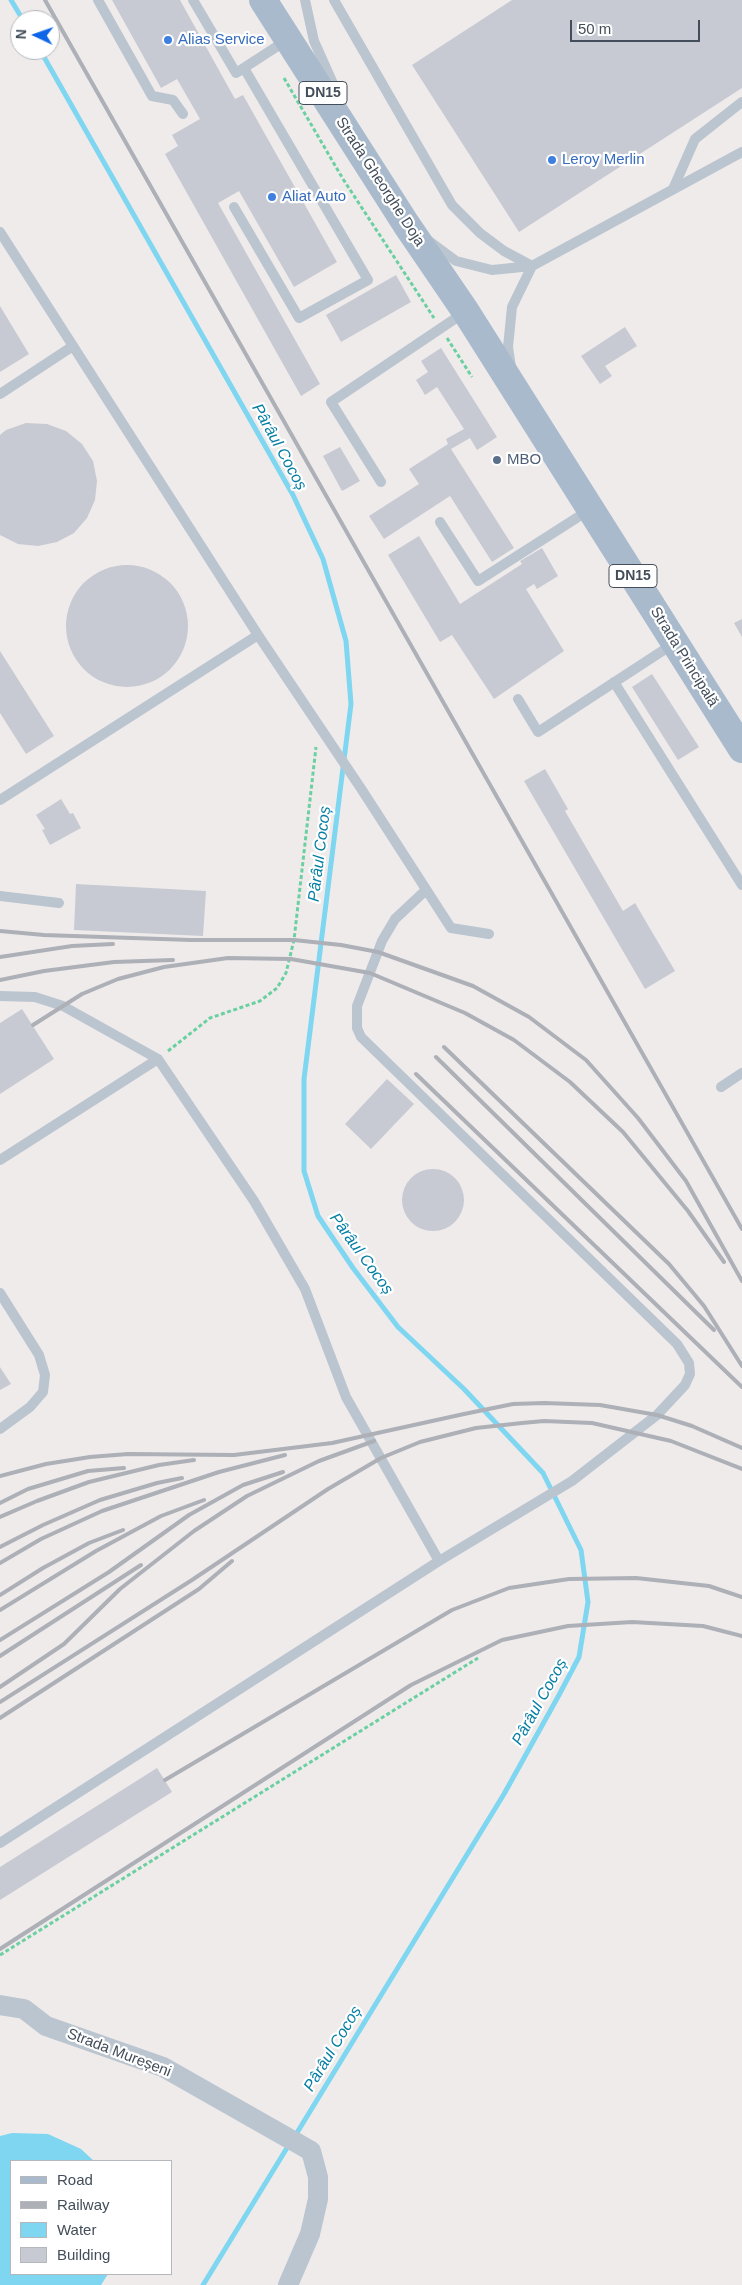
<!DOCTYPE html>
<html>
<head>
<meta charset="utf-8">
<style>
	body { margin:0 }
	#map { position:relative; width:742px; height:2285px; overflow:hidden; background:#efebeb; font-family:Helvetica,sans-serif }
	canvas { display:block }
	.legend { position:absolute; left:10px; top:2160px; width:162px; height:115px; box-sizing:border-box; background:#fff; border:1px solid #b4b8bd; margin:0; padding:6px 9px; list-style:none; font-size:15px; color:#434e5a }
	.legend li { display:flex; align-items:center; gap:10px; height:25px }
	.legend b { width:25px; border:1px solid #b4b8bd }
	.north { position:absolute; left:10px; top:10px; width:50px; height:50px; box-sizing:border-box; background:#fff; border:1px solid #b4b8bd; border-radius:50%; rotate:273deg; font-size:14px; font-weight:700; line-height:20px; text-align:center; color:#434e5a }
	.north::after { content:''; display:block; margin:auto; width:18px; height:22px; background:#0e66e6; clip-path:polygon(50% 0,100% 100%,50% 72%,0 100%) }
	.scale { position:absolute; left:570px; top:20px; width:130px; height:22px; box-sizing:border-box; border:2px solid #434e5a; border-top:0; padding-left:6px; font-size:15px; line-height:18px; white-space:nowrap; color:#434e5a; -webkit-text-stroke:4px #fff; paint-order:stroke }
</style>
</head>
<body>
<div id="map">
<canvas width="742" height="2285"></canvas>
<ul class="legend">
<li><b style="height:6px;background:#a9bacd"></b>Road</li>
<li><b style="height:6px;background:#adb0b7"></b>Railway</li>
<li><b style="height:14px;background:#7fd6f0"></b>Water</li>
<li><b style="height:14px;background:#c7cad2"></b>Building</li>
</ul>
<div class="north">N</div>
<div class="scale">50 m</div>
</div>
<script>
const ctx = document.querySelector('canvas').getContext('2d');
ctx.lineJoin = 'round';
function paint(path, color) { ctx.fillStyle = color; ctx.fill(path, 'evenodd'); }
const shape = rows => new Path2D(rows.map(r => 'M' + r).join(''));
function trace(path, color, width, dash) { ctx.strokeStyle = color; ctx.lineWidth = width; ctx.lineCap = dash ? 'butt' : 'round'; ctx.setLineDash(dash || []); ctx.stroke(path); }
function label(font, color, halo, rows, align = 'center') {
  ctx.font = font + ' Helvetica,sans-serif'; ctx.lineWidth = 4.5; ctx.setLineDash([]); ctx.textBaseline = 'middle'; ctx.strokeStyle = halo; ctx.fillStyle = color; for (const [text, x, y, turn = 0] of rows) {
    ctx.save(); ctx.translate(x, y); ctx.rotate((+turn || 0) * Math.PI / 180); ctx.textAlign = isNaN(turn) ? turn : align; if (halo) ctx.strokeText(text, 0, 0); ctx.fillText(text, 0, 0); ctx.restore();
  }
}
paint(shape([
	[12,2133,48,2134,81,2149,94,2161,11,2161,11,2274,108,2274,101,2285,0,2285,0,2136]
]), '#7fd6f0');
trace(shape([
	[11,0,23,20],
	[40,50,293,495,323,559,346,641,351,704,304,1079,304,1171,318,1216,353,1268,398,1327,464,1389,543,1473,581,1550,588,1602,579,1657,559,1695,504,1794,295,2136],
	[203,2285,290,2143]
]), '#7fd6f0', 5);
paint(shape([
	[112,0,180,0,235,99,243,95,337,262,294,287,239,191,218,203,320,384,301,396,165,154,178,146,172,135,200,119,177,79,161,88],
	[512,0,742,0,742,88,519,232,412,65],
	[396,275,411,302,341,342,326,315],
	[0,306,29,354,0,372],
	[625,327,637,346,605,366,612,376,600,384,581,356],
	[441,348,497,437,477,450,470,438,451,449,514,548,492,562,450,496,384,539,369,516,419,484,409,469,448,444,446,439,464,429,437,387,425,395,416,380,428,372,421,361],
	[26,423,47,424,66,431,82,444,93,461,97,481,95,500,87,518,74,533,57,542,38,546,18,544,0,535,0,435,6,430],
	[340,447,360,481,342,491,323,456],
	[419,536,460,604,522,564,520,561,542,548,558,576,537,589,534,584,526,589,564,651,494,699,452,635,440,642,388,555],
	'66 626a61 61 0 1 1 122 0a61 61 0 1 1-122 0Z',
	[742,619,742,637,734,623],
	[0,651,54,736,26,754,0,713],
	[652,674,699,747,678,760,632,687],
	[545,769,568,809,565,811,623,911,635,903,675,971,645,989,524,781],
	[61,799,70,814,73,813,81,828,50,845,42,830,45,829,36,815],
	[76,884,206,891,203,936,74,930],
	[22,1009,54,1059,0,1094,0,1023],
	[387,1079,414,1104,371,1149,345,1124],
	'402 1200a31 31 0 1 1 62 0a31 31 0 1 1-62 0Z',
	[0,1367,11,1384,0,1390],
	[157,1768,172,1792,0,1900,0,1867]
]), '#c7cad2');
trace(shape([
	[284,78,343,179,434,318],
	[447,338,472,377],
	[168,1051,210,1018,260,1001,277,988,286,973,294,940,316,747],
	[0,1955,478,1658]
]), '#6bd0a1', 3, [4, 2.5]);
trace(shape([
	[98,0,152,96,173,100,183,114],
	[193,0,236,73,287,40],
	[305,0,314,41,340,99],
	[334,0,452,205,480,233,504,251,532,266],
	[673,189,695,139,742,102],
	[234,207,299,318,368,280,244,68],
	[0,232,258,635,362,790,451,928,489,934],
	[429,241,456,261,492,270,532,266,742,152],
	[511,367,508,347,512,307,532,266],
	[0,394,73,346],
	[381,482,331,402,465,312],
	[440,522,478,581,589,510],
	[614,682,742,885],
	[518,699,538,732,673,644],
	[0,800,258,635],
	[0,896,59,903],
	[0,996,35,997,63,1006,158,1059,254,1201,305,1289,346,1397,439,1561],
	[721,1087,742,1073],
	[0,1160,158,1059],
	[0,1293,39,1355,45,1375,43,1392,30,1407,0,1429],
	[0,1843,439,1561,572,1481,657,1415,685,1385,690,1374,689,1363,677,1344,361,1037,357,1028,357,1006,382,941,395,919,426,890]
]), '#bbc5cf', 10);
trace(shape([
	[0,2005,24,2009,46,2026,163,2067,311,2151,318,2177,318,2199,310,2234,288,2285]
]), '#bbc5cf', 20);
trace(shape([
	[263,0,406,224,466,312,742,749]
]), '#a9bacd', 28);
trace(shape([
	[45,0,742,1229],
	[0,931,44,935,191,940,294,940,341,945,378,952,473,986,529,1017,586,1060,638,1118,686,1181,742,1281],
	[0,957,72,946,113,944],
	[0,980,44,971,114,962,173,960],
	[33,1025,82,994,118,979,164,967,228,958,291,959,370,973,465,1013,514,1040,570,1082,623,1132,688,1211,724,1262],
	[444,1047,669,1264,704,1306,742,1366],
	[436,1057,714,1330],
	[416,1074,742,1387],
	[0,1476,46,1464,90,1457,128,1454,234,1455,332,1443,464,1414,513,1404,544,1403,600,1405,657,1415,692,1426,742,1448],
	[0,1503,28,1489,88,1471,124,1468],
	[0,1517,37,1501,89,1482,159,1465,194,1460],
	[0,1547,43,1525,100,1500,157,1483,182,1478],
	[0,1563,41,1539,102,1511,219,1472,285,1455],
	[0,1595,43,1568,89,1543,123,1530],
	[0,1610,96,1551,161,1516,204,1500],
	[0,1640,109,1572,189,1515,243,1485,283,1472],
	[0,1656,141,1565],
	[0,1687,64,1644,120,1589,194,1531,247,1496,319,1461,374,1441],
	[0,1702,192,1580,328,1489,381,1458,420,1442,476,1428,522,1423,544,1421,592,1423,671,1441,742,1469],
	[0,1718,199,1589,232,1561],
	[165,1780,452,1610,509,1588,569,1579,636,1578,709,1586,742,1597],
	[0,1949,411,1685,502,1640,568,1626,632,1622,703,1626,742,1636]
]), '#adb0b7', 4);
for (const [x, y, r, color] of [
	[168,40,5,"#3f7fe0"],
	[552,160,5,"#3f7fe0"],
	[272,197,5,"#3f7fe0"],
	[497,460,5,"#5c6f8a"]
]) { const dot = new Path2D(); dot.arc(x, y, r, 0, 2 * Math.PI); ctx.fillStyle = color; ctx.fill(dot); trace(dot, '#fff', 2); }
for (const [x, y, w] of [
	[323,93,48],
	[633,576,48]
]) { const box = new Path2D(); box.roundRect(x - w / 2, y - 11.5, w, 23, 4); ctx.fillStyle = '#fff'; ctx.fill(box); trace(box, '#434e5a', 1); }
label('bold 14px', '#434e5a', null, [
	["DN15",323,93],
	["DN15",633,576]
]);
label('15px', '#366cbe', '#fff', [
	["Alias Service",178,40],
	["Leroy Merlin",562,160],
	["Aliat Auto",282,197]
], 'left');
label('15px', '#434e5a', '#fff', [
	["Strada Gheorghe Doja",380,182,57],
	["Strada Principală",684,657,58],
	["Strada Mureșeni",119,2053,21]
]);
label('15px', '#4e5e75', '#fff', [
	["MBO",507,460]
], 'left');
label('italic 16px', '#057ea4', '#fff', [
	["Pârâul Cocoș",279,447,61],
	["Pârâul Cocoș",320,854,-83],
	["Pârâul Cocoș",361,1254,54],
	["Pârâul Cocoș",540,1702,-61],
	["Pârâul Cocoș",333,2049,-59]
]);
</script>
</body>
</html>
